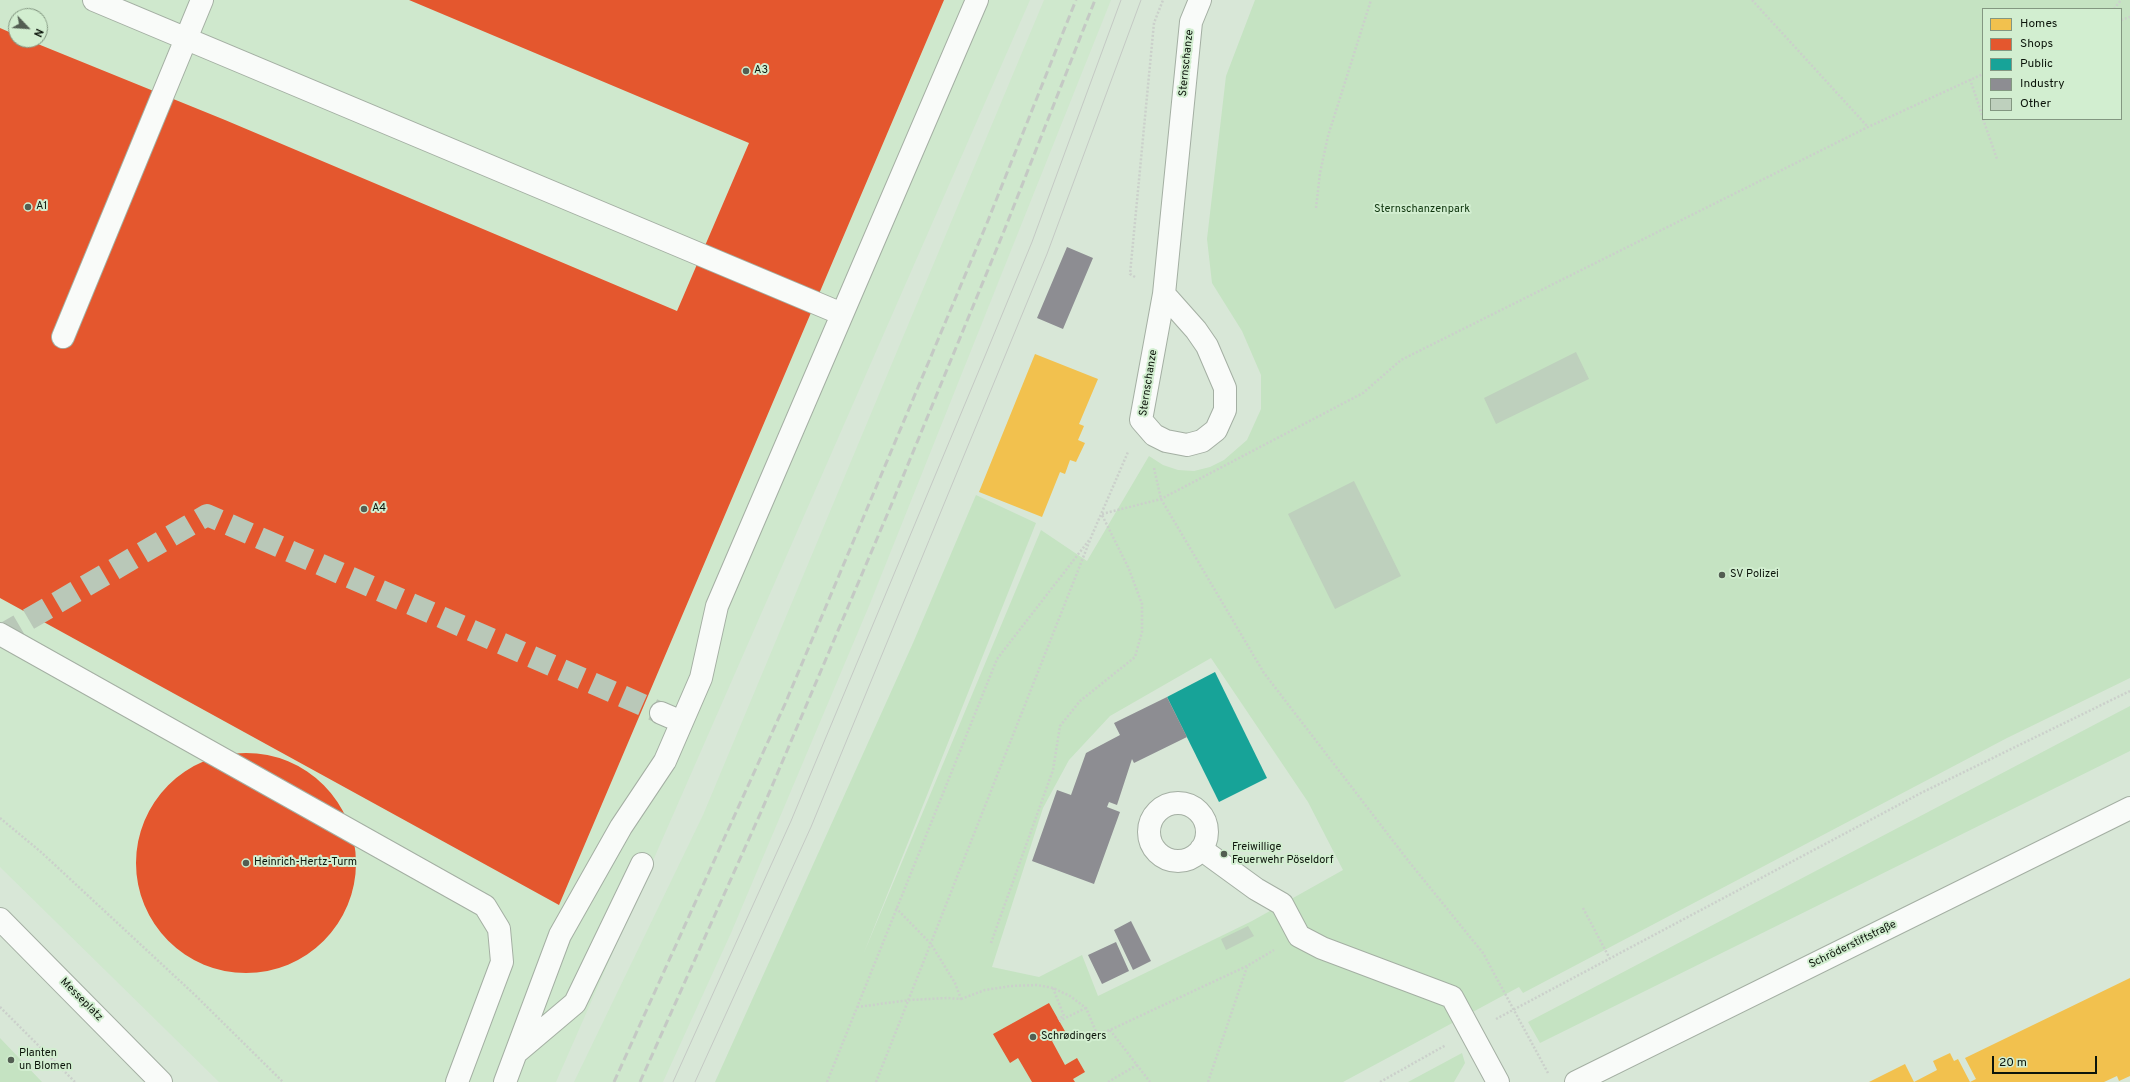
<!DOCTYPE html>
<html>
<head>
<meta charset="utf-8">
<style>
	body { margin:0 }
	#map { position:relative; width:2130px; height:1082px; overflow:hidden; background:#d8e7d7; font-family:Overpass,sans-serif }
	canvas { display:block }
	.legend { position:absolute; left:1982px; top:8px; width:140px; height:112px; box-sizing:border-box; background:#d2eed0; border:1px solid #839781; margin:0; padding:5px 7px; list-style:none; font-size:12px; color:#0c150b }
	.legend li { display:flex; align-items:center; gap:8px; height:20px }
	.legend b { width:20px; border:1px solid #839781 }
	.north { position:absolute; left:8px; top:8px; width:40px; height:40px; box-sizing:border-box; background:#d2eed0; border:1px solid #839781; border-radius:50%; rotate:115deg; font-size:11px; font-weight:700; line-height:16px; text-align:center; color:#0c150b }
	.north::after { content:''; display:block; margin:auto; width:14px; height:18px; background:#535e52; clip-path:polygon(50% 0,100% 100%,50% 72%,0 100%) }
	.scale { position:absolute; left:1992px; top:1056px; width:105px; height:18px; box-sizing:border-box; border:2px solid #0c150b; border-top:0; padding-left:5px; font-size:12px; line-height:14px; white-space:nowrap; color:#0c150b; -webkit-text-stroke:3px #d2eed0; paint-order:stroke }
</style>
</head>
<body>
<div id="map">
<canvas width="2130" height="1082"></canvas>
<ul class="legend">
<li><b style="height:11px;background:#f2c14e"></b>Homes</li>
<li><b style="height:11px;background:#e4572e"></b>Shops</li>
<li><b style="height:11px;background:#17a398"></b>Public</li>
<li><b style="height:11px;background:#8d8d92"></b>Industry</li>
<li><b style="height:11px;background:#bed0bd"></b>Other</li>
</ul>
<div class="north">N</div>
<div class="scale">20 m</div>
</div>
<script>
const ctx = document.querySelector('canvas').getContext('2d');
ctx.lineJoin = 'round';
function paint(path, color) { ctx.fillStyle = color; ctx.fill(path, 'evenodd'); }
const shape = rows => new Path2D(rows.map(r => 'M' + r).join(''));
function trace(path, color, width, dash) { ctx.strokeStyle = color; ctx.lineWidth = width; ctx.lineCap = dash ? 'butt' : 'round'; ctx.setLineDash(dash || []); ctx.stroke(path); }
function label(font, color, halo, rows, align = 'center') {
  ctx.font = font + ' Overpass,sans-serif'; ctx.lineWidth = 4; ctx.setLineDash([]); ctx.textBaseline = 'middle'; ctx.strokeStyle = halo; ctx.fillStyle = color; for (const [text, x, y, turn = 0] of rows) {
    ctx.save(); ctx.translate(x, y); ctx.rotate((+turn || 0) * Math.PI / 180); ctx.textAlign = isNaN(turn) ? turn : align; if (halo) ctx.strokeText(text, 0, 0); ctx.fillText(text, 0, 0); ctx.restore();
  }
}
paint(shape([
	[0,0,1030,0,556,1082,219,1082,0,867],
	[16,16,40,16,40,40,16,40],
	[1044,0,1111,0,869,606,731,933,663,1082,574,1082,703,815]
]), '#cfe8cd');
paint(shape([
	[1255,0,2130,0,2130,678,2007,738,1523,993,1519,987,1343,1082,715,1082,913,643,976,495,1036,523,863,955,1041,530,1087,561,1149,456,1163,465,1178,470,1194,471,1210,467,1224,460,1247,440,1261,409,1261,375,1242,331,1212,283,1207,239,1226,76],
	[1983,9,2121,9,2121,119,1983,119],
	[1211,658,1308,802,1343,870,1252,921,1098,996,1082,955,1039,977,992,967,1043,808,1069,760,1110,716],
	[2130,706,2130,751,1540,1043,1528,1022],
	[0,1038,42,1082,0,1082],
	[1462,1053,1465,1063,1454,1082,1408,1082]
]), '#c5e3c2');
paint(shape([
	[1035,354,1098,379,1079,424,1084,426,1078,440,1085,443,1076,462,1070,460,1065,474,1060,472,1042,517,979,492],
	[2130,978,2130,1076,2119,1081,2117,1076,2104,1082,1869,1082,1905,1064,1914,1082,1937,1070,1933,1061,1950,1053,1954,1061,1958,1059,1970,1082,1976,1079,1965,1058]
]), '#f2c14e');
paint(shape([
	[409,0,944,0,559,905,0,598,0,28,16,35,16,40,28,40,225,120,677,311,749,143],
	'136 863a110 110 0 1 1 220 0a110 110 0 1 1-220 0Z',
	[1049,1003,1066,1033,1052,1041,1065,1065,1077,1058,1085,1072,1073,1079,1075,1082,1032,1082,1018,1058,1010,1063,993,1034]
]), '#e4572e');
paint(shape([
	[1215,672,1267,778,1219,802,1167,697]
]), '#17a398');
paint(shape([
	[1067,247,1093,258,1063,329,1037,318],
	[1167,697,1187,737,1134,763,1132,759,1117,805,1109,802,1107,807,1120,812,1094,884,1032,861,1057,790,1071,795,1086,753,1120,735,1114,723],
	[1131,921,1151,961,1133,970,1114,930],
	[1116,942,1129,971,1102,984,1088,955]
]), '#8d8d92');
paint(shape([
	[1576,352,1589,379,1496,424,1484,398],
	[1354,481,1401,576,1335,609,1288,514],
	[1248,926,1254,936,1226,950,1221,939]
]), '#bed0bd');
trace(shape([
	[0,636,207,515,661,713]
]), '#b9c8b8', 22, [22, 11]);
const minor = shape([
	[94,0,842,314],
	[1164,294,1196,330,1207,346,1225,388,1225,410,1216,430,1202,441,1187,445,1166,441,1154,435,1141,420,1164,294,1191,22,1200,0],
	[63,337,202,0],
	[0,634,485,906,499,929,502,962,457,1082],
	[661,713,682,722],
	'1149 832a29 29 0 1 1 58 0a29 29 0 1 1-58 0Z',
	[1201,849,1256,889,1282,904,1299,936,1322,948,1452,997,1498,1082],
	[517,1052,575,1003,642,864],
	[505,1082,560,935,621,827,665,761,701,678,717,606,977,0]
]);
const major = shape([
	[0,919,161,1082],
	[1576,1082,2130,808]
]);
trace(minor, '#a4afa3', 24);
trace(major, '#a4afa3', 24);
trace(shape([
	[1752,0,1868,127],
	[2114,9,2121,0],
	[2121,20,2130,17],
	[1970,79,1983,118],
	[1983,119,1997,159],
	[1316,208,1320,173,1328,136,1371,0],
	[1135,277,1130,274,1154,23,1163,0],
	[1154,468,1161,499,1264,673,1410,863,1483,953,1548,1073],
	[1102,514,1161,499,1363,393,1401,360,1868,127,1983,74],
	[0,818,41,852,195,995,283,1082],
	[1583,908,1610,959],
	[991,943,1053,770,1060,726,1080,701,1135,657,1142,632,1142,604,1129,569,1102,515],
	[1053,988,1064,1016,1058,1019],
	[961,999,985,990,1011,986,1037,985,1053,988,1070,996,1086,1008,1097,1034,1110,1030,1247,966,1274,950],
	[0,1007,75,1082],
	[857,1007,910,1000,947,998,961,999,955,983,931,944,896,908],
	[1496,1019,1921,793,2130,691],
	[1059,1021,1086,1008],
	[1110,1030,1150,1082],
	[827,1082,997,659,1090,539],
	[876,1082,1092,535,1128,452],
	[1108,1082,1137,1065],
	[1208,1082,1247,967],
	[1380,1082,1446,1045]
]), '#cbd0cb', 2.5, [2, 2]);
trace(minor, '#f9fbf9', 22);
trace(major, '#f9fbf9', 22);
trace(shape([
	[673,1082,791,821,985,356,1032,242,1121,0],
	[695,1082,811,827,1047,254,1141,0]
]), '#c4c9c4', 1);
trace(shape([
	[614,1082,785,704,987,223,1076,0],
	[640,1082,761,812,890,508,1004,231,1095,0]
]), '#c4c9c4', 3, [8, 4]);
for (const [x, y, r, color] of [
	[746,71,4,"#535e52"],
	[28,207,4,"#535e52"],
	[364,509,4,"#535e52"],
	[1722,575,4,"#535e52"],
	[1224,854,4,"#535e52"],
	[246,863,4,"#535e52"],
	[1033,1037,4,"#535e52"],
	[11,1060,4,"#535e52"]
]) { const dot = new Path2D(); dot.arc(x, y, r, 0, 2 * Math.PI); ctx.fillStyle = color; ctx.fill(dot); trace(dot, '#d2eed0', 1.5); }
label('11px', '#0c150b', '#d2eed0', [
	["Sternschanze",1187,63,-84],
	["Sternschanze",1149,383,-81],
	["Schröderstiftstraße",1853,945,-26],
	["Messeplatz",81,1000,45]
]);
label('11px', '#0c150b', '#d2eed0', [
	["A3",754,71],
	["A1",36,207],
	["A4",372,509],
	["SV Polizei",1730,575],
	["Freiwillige",1232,848],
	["Feuerwehr Pöseldorf",1232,861],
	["Heinrich-Hertz-Turm",254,863],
	["Schrødingers",1041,1037],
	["Planten",19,1054],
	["un Blomen",19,1067]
], 'left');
label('11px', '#0e350d', '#d2eed0', [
	["Sternschanzenpark",1422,210]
]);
</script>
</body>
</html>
